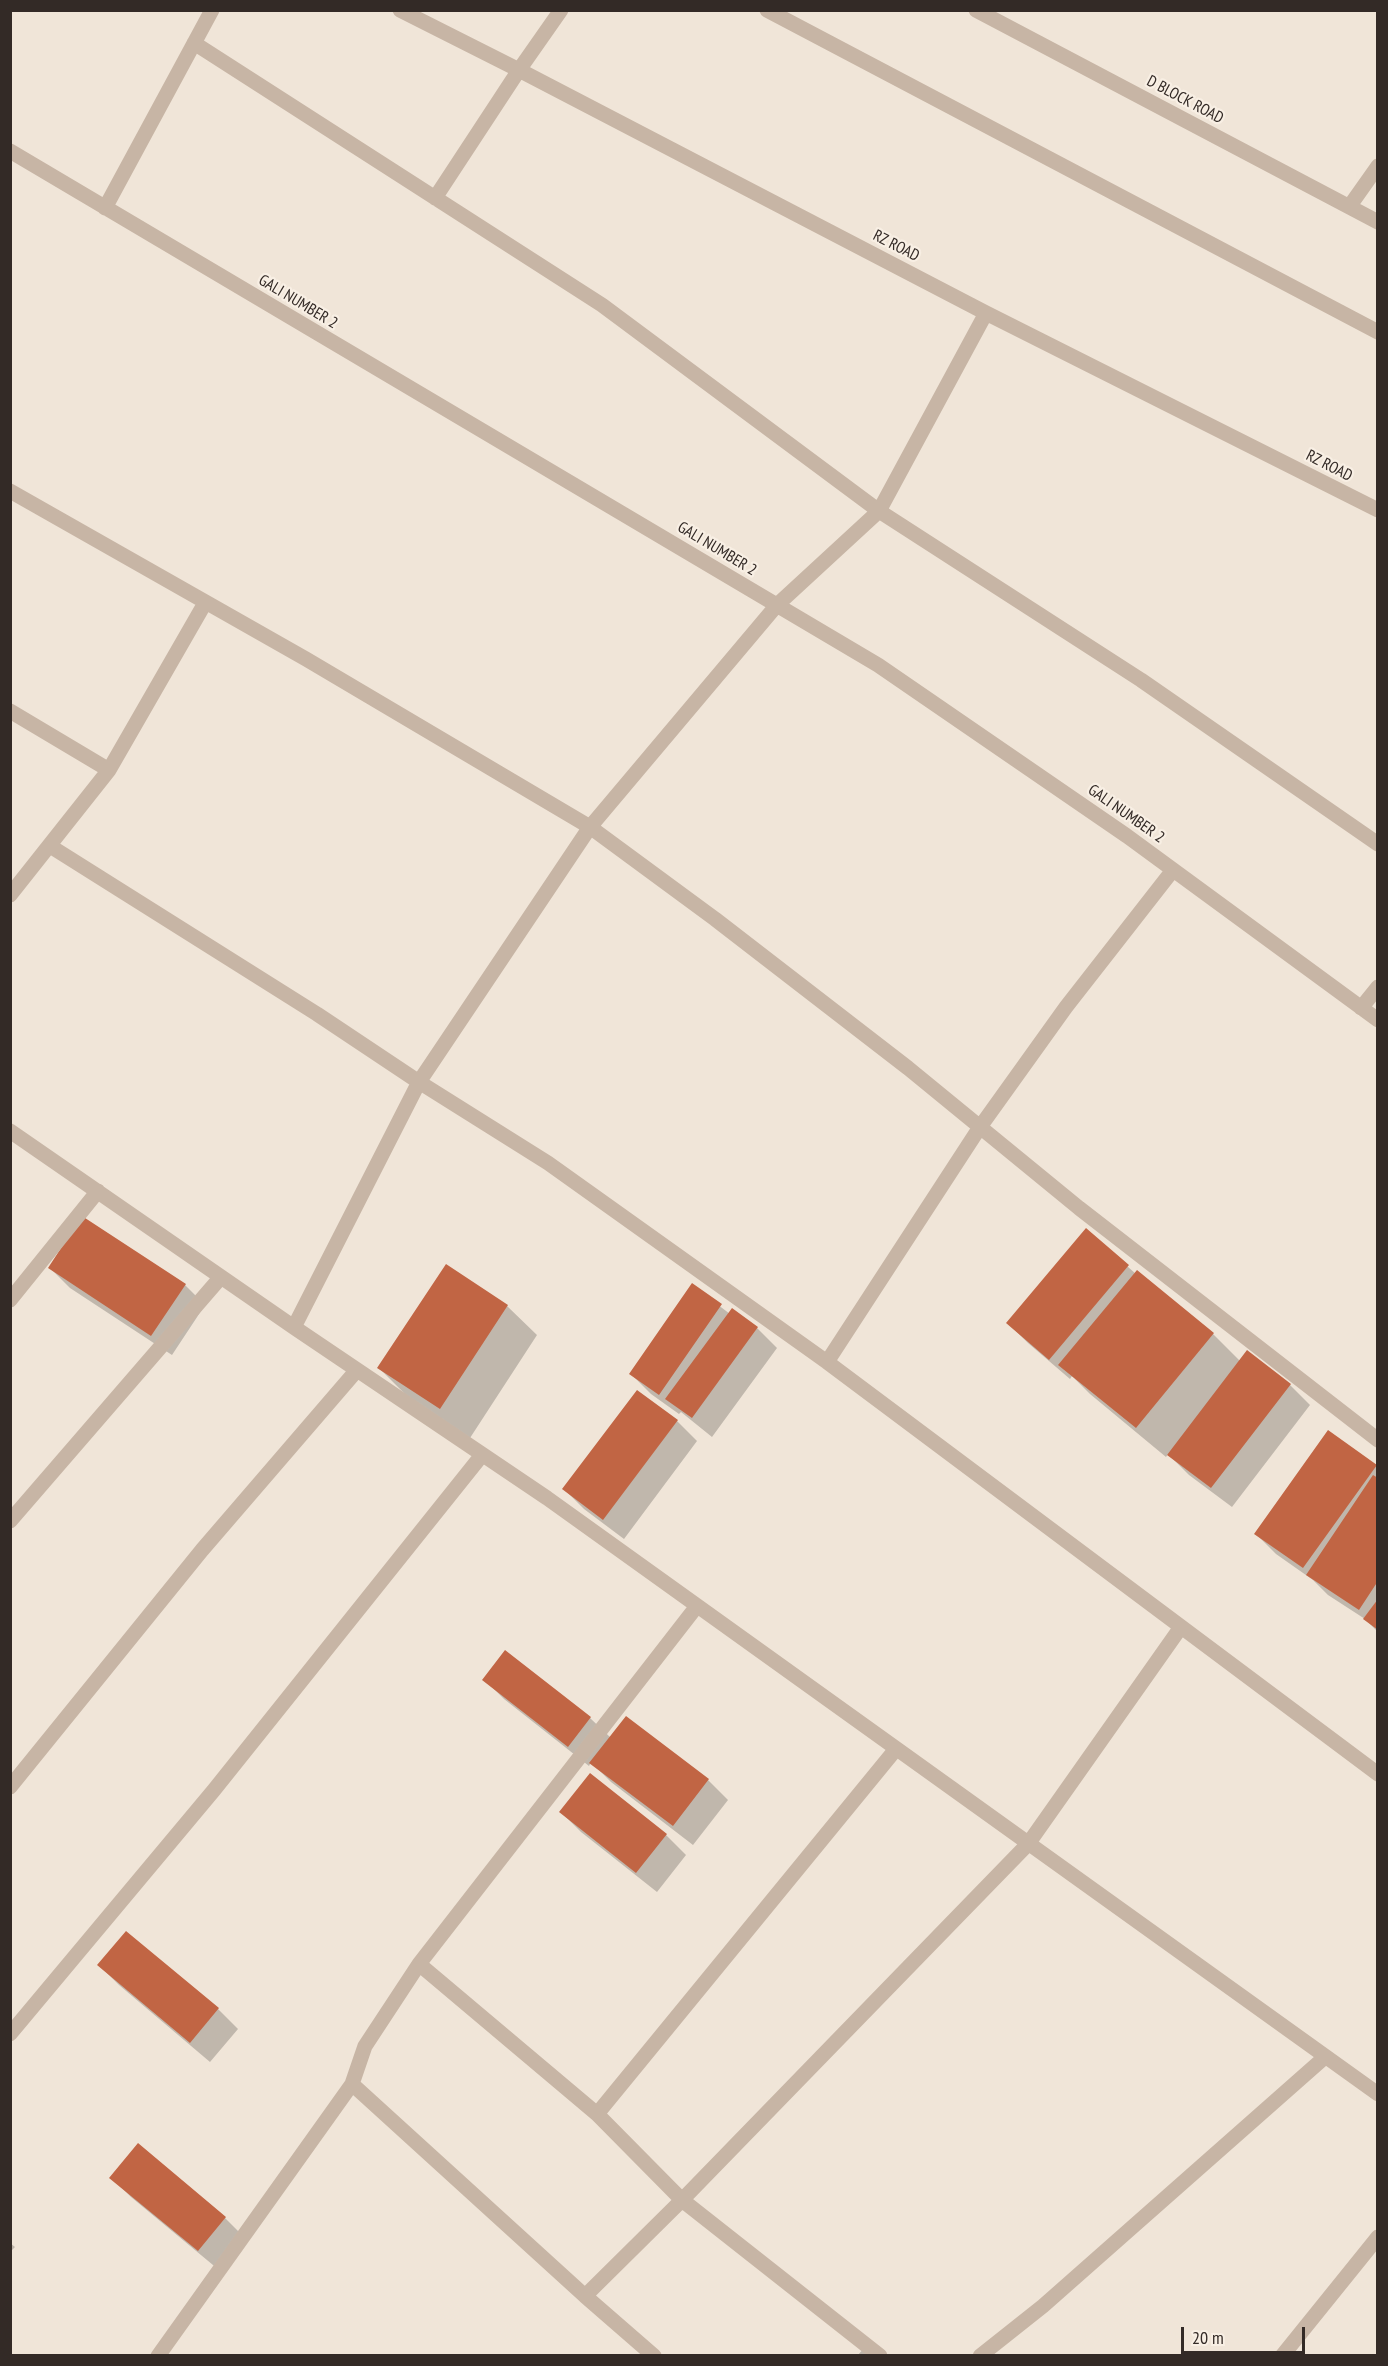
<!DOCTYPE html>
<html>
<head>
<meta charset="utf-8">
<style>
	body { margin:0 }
	#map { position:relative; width:1388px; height:2366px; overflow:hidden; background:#f0e5d8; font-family:"PT Sans Narrow",sans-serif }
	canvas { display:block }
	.frame { position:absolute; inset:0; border:12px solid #332a26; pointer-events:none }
	.scale { position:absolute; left:1181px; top:2327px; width:124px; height:27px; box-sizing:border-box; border:3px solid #332a26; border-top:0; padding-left:8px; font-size:18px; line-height:21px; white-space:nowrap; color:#332a26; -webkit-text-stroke:4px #f8efe4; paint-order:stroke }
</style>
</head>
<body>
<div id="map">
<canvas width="1388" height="2366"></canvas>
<div class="frame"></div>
<div class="scale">20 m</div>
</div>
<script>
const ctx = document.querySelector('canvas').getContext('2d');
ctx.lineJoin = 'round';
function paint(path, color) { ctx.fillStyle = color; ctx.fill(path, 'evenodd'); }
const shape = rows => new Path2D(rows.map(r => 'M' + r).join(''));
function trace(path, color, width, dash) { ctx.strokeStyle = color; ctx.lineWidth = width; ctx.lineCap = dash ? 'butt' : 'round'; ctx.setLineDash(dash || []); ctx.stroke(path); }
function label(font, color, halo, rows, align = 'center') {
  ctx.font = font + ' "PT Sans Narrow",sans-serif'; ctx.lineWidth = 4.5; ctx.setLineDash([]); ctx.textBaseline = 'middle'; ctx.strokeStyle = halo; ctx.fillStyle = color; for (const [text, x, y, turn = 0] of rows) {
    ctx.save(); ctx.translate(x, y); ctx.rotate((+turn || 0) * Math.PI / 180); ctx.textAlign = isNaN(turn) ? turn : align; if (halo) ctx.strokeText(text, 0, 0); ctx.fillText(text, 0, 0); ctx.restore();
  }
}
paint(shape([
	[1086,1230,1136,1274,1137,1272,1213,1334,1240,1361,1290,1385,1310,1405,1232,1507,1189,1475,1168,1454,1166,1457,1090,1394,1072,1376,1070,1379,1028,1343,1008,1323],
	[50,1268,185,1285,205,1305,172,1355,70,1288],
	[692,1285,730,1314,757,1328,777,1348,712,1437,681,1412,679,1414,651,1394,631,1374],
	[507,1306,537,1335,470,1438,409,1398,379,1368],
	[637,1392,677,1421,697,1441,624,1539,584,1509,564,1489],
	[1376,1466,1378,1467,1378,1632,1365,1619,1328,1595,1313,1580,1276,1554,1256,1534],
	[484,1679,590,1718,611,1738,708,1780,728,1800,693,1845,611,1782,591,1762,589,1766,504,1699],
	[591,1775,666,1835,686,1855,657,1892,581,1832,561,1812],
	[126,1933,218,2009,238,2029,210,2062,119,1985,99,1965],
	[111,2177,225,2218,245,2238,219,2270,131,2197],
	[10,2243,15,2247,10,2252],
	[866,2346,875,2356,857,2356]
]), '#0003');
paint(shape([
	[82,1216,186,1284,151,1336,48,1268],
	[1086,1228,1129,1265,1049,1360,1006,1323],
	[446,1264,508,1305,440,1409,377,1368],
	[1137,1270,1214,1333,1136,1428,1058,1365],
	[692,1283,722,1304,659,1395,629,1374],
	[732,1308,758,1327,692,1418,665,1399],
	[1247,1350,1291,1384,1211,1488,1167,1455],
	[637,1390,678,1420,603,1520,562,1489],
	[1328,1430,1377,1465,1303,1568,1254,1534],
	[1373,1475,1378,1478,1378,1581,1359,1610,1306,1575],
	[1378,1599,1378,1630,1363,1619],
	[505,1650,591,1717,568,1747,482,1680],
	[626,1716,709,1779,673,1826,589,1763],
	[590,1773,667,1834,636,1873,559,1812],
	[126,1931,219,2008,190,2043,97,1965],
	[138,2143,226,2217,198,2251,109,2178]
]), '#c16544');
trace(shape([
	[400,10,519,70,986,313,1378,510],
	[767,10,1378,332],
	[976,10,1378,222],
	[194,43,602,305,879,511,1141,680,1378,844],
	[10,151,878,665,1127,836,1378,1020],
	[435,198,519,70,561,10],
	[1349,207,1378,166],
	[105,208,212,10],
	[10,491,306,659,590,827,715,919,908,1068,1079,1208,1378,1440],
	[10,711,109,770],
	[50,846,317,1014,419,1082,548,1163,827,1362,1378,1774],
	[10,895,109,770,205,603],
	[1361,1008,1378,987],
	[10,1131,295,1328,547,1498,1378,2094],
	[10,1300,98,1191],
	[294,1327,419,1082,590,827,777,605,879,511,986,313],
	[827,1362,980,1127,1066,1007,1173,870],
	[10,1521,221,1277],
	[697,1606,419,1964,597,2114,682,2200,880,2356],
	[10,1787,202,1550,357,1370],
	[10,2034,214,1790,482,1455],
	[352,2084,585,2296],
	[597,2114,896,1749],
	[158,2356,352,2084,365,2046,419,1964],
	[654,2356,585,2296,682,2200,1028,1844,1181,1627],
	[980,2356,1043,2306,1325,2057],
	[1282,2356,1378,2237]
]), '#c7b5a5', 15);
label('16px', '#332a26', '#f8efe4', [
	["D BLOCK ROAD",1185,100,28],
	["RZ ROAD",896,246,27],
	["GALI NUMBER 2",298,302,31],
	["RZ ROAD",1329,466,27],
	["GALI NUMBER 2",717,549,31],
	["GALI NUMBER 2",1126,814,35]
]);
</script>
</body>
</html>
